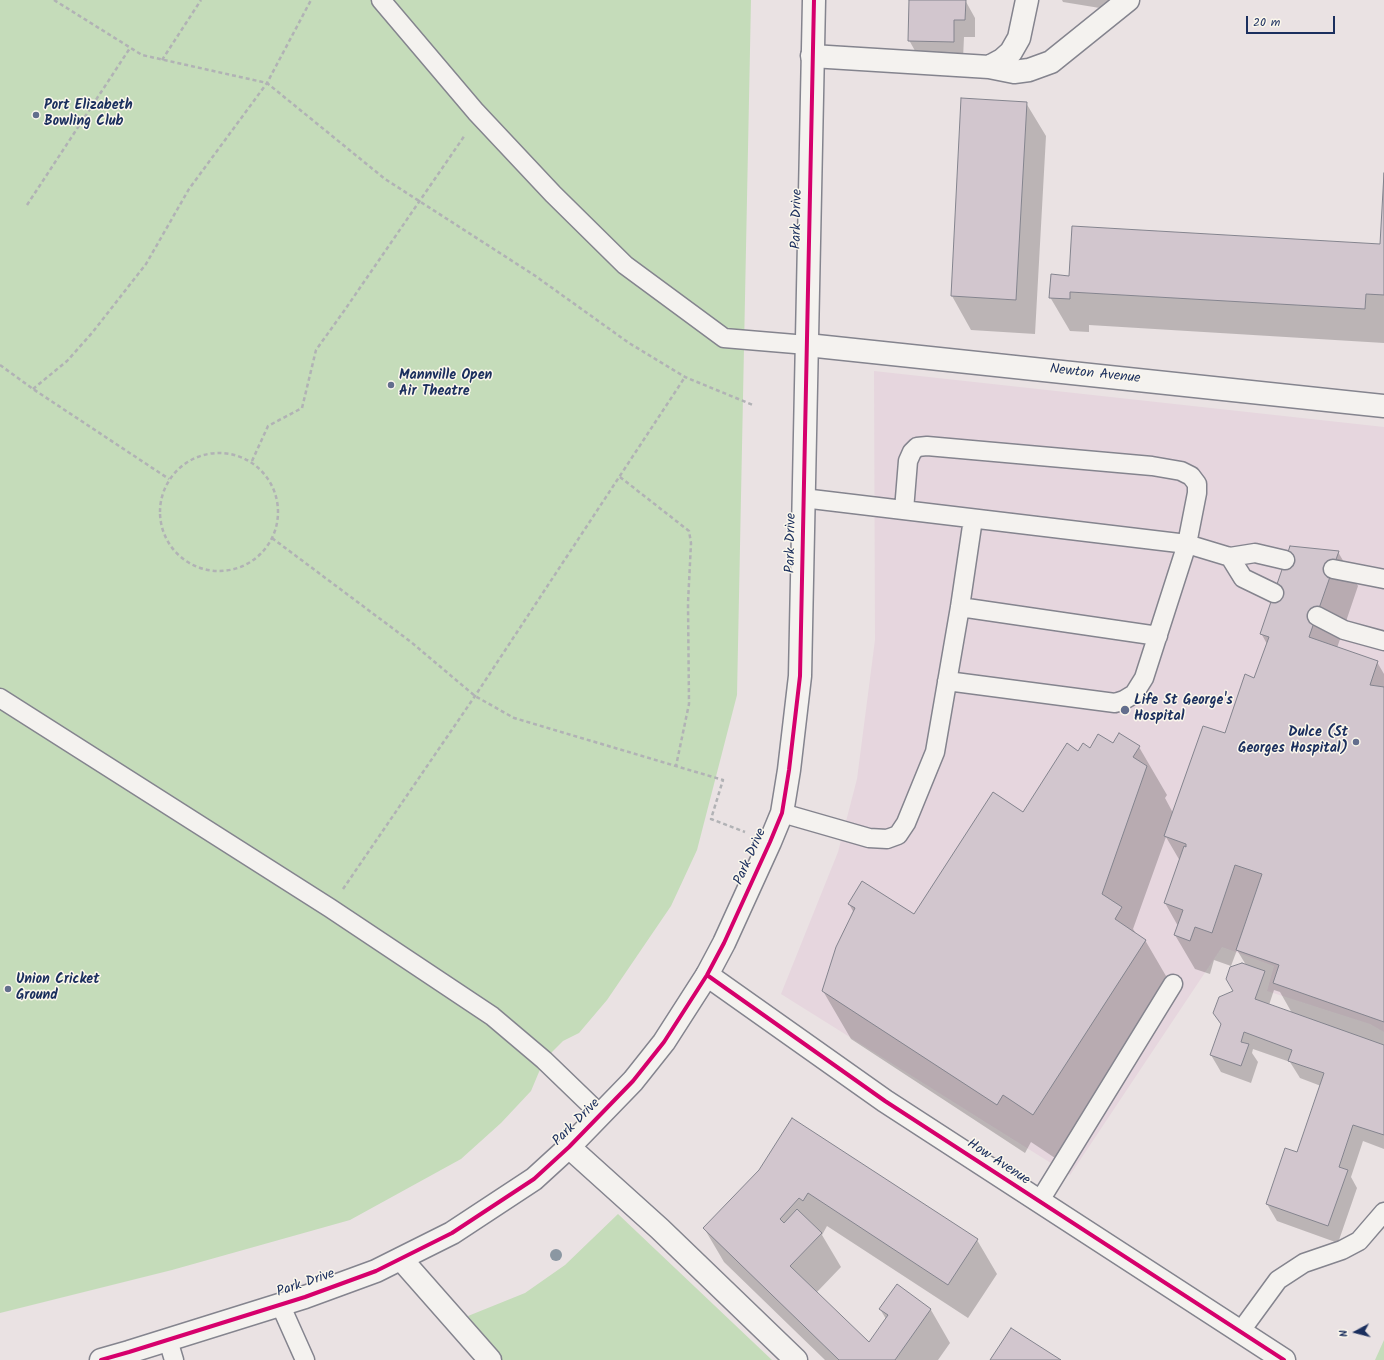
<!DOCTYPE html>
<html>
<head>
<meta charset="utf-8">
<style>
	body { margin:0 }
	#map { position:relative; width:1384px; height:1360px; overflow:hidden; background:#eae2e3; font-family:Kalam,sans-serif }
	canvas { display:block }
	.north { position:absolute; left:1336px; top:1312px; width:40px; height:40px; -webkit-text-stroke:3px #fbf7ec; paint-order:stroke; rotate:263deg; font-size:11px; font-weight:700; line-height:16px; text-align:center; color:#1b2f5e }
	.north::after { content:''; display:block; margin:auto; width:14px; height:18px; background:#1b2f5e; clip-path:polygon(50% 0,100% 100%,50% 72%,0 100%) }
	.scale { position:absolute; left:1246px; top:16px; width:89px; height:18px; box-sizing:border-box; border:2px solid #1b2f5e; border-top:0; padding-left:5px; font-size:12px; line-height:14px; white-space:nowrap; color:#1b2f5e; -webkit-text-stroke:3px #fbf7ec; paint-order:stroke }
</style>
</head>
<body>
<div id="map">
<canvas width="1384" height="1360"></canvas>
<div class="north">N</div>
<div class="scale">20 m</div>
</div>
<script>
const ctx = document.querySelector('canvas').getContext('2d');
ctx.lineJoin = 'round';
function paint(path, color) { ctx.fillStyle = color; ctx.fill(path, 'evenodd'); }
const shape = rows => new Path2D(rows.map(r => 'M' + r).join(''));
function trace(path, color, width, dash) { ctx.strokeStyle = color; ctx.lineWidth = width; ctx.lineCap = dash ? 'butt' : 'round'; ctx.setLineDash(dash || []); ctx.stroke(path); }
function label(font, color, halo, rows, align = 'center') {
  ctx.font = font + ' Kalam,sans-serif'; ctx.lineWidth = 3; ctx.setLineDash([]); ctx.textBaseline = 'middle'; ctx.strokeStyle = halo; ctx.fillStyle = color; for (const [text, x, y, turn = 0] of rows) {
    ctx.save(); ctx.translate(x, y); ctx.rotate((+turn || 0) * Math.PI / 180); ctx.textAlign = isNaN(turn) ? turn : align; if (halo) ctx.strokeText(text, 0, 0); ctx.fillText(text, 0, 0); ctx.restore();
  }
}
paint(shape([
	[874,371,1384,427,1384,1032,1370,1024,1267,991,1274,966,1222,947,1070,1175,781,994,838,852,857,779,875,640]
]), '#e6d6de');
paint(shape([
	[0,0,751,0,737,695,697,850,671,906,607,1000,579,1033,563,1041,544,1060,531,1091,501,1123,461,1159,350,1220,172,1270,0,1313],
	[618,1214,772,1360,502,1360,468,1316,525,1293,565,1265],
	[1384,1340,1384,1360,1375,1360]
]), '#c5dcba');
paint(shape([
	[910,0,965,0,975,18,975,37,964,37,963,59,919,58,909,40],
	[1062,0,1113,0,1112,10,1063,2],
	[962,99,1026,103,1046,136,1035,334,971,330,952,296],
	[1384,191,1384,343,1089,325,1089,332,1070,331,1050,297,1070,277,1381,245],
	[1338,552,1358,586,1337,648,1377,662,1384,674,1384,1149,1363,1141,1351,1177,1357,1188,1338,1243,1277,1221,1267,1204,1297,1153,1321,1086,1300,1078,1290,1062,1253,1049,1252,1053,1258,1062,1251,1083,1221,1072,1211,1055,1222,1025,1215,1013,1234,991,1246,965,1237,950,1231,966,1214,960,1210,974,1195,969,1175,935,1178,926,1165,903,1180,861,1166,837,1133,929,1137,935,1145,940,1173,988,1061,1162,1031,1142,1025,1153,851,1039,823,991,854,913,849,904,915,916,1024,813,1079,752,1113,745,1139,747,1167,795,1165,798,1173,813,1225,735,1255,679,1267,644,1261,633],
	[1274,990,1280,992,1292,1013,1269,1005],
	[760,1170,977,1240,997,1274,968,1318,827,1226,822,1235,841,1267,816,1293,869,1344,886,1319,880,1309,931,1310,950,1343,938,1360,825,1360,724,1262,704,1228]
]), '#0003');
const building = shape([
	[909,0,966,0,965,20,954,20,954,42,908,41,909,0],
	[961,98,1027,102,1016,300,951,296,961,98],
	[1384,173,1384,295,1366,294,1365,309,1070,292,1070,299,1049,298,1051,274,1069,276,1072,226,1380,244,1384,173],
	[1290,546,1339,551,1309,637,1378,661,1370,685,1384,687,1384,1022,1273,983,1279,965,1236,950,1262,874,1235,865,1212,933,1195,927,1190,941,1174,935,1183,910,1164,903,1184,846,1186,847,1186,844,1164,836,1203,726,1225,733,1245,674,1254,678,1269,637,1260,634,1290,546],
	[1119,733,1140,746,1133,757,1147,766,1102,894,1122,907,1115,919,1146,940,1033,1115,1003,1095,997,1105,822,991,836,947,855,908,848,904,862,881,914,914,993,792,1023,812,1067,743,1078,751,1083,743,1090,748,1098,734,1113,743,1119,733],
	[1242,963,1265,971,1255,999,1384,1045,1384,1135,1353,1125,1339,1167,1348,1170,1328,1226,1266,1204,1285,1148,1297,1152,1324,1073,1288,1061,1292,1050,1244,1032,1241,1042,1249,1044,1241,1066,1210,1055,1221,1024,1213,1013,1219,997,1233,991,1226,979,1230,967,1242,963],
	[792,1118,978,1239,948,1285,808,1193,803,1201,799,1198,780,1219,784,1223,797,1209,822,1233,790,1266,869,1342,888,1315,879,1309,897,1284,931,1309,895,1360,839,1360,703,1228,759,1170,792,1118],
	[1011,1328,1061,1360,990,1360,1011,1328]
]);
paint(building, '#d2c6ce');
trace(building, '#84848e', 1);
const lane = shape([
	[381,0,476,112,553,194,625,265,724,338,807,345],
	[803,498,1187,544,1230,557,1255,553,1285,560],
	[904,510,908,461,912,452,917,447,927,446,1152,466,1181,471,1191,476,1197,484,1197,493,1187,544,1144,678,1134,694,1124,700,1115,703,947,681],
	[1230,557,1243,578,1274,593],
	[1333,569,1384,579],
	[960,607,1158,636],
	[1317,616,1344,630,1384,641],
	[0,698,330,908,492,1016,544,1060,601,1115],
	[782,813,869,838,887,839,898,835,906,823,935,752,960,607,973,519],
	[1039,1202,1173,984],
	[280,1304,305,1360],
	[1240,1332,1278,1280,1304,1263,1342,1250,1359,1241,1384,1212],
	[168,1340,174,1360]
]);
const street = shape([
	[812,56,989,67,1014,72,1029,70,1051,62,1128,0],
	[989,67,1002,60,1011,52,1019,38,1027,0],
	[807,345,1384,406],
	[707,975,885,1101,1284,1360],
	[569,1147,660,1229,796,1360],
	[401,1259,490,1360]
]);
const secondary = shape([
	[101,1360,129,1352,305,1297,376,1271,452,1233,534,1179,569,1147,633,1081,664,1042,707,975,724,943,770,842,782,813,789,770,800,676,814,0]
]);
trace(lane, '#84848e', 21);
trace(street, '#84848e', 25);
trace(secondary, '#84848e', 25);
trace(shape([
	[54,0,142,55,267,83,385,179,534,275,629,343,685,377,753,405],
	[162,60,201,0],
	[27,205,130,48],
	[0,365,33,389,169,479],
	[33,389,67,361,92,333,146,264,189,189,267,83,311,0],
	'160 512a59 59 0 1 1 118 0a59 59 0 1 1-118 0Z',
	[252,461,268,426,302,408,316,350,344,311,465,135],
	[620,477,689,531,691,543,688,603,689,704,676,766],
	[272,538,411,642,475,696,514,718,723,780,711,819,745,832],
	[343,889,475,696,685,377]
]), '#b1b2b5', 2.5, [4, 3]);
trace(lane, '#f4f2ef', 18);
trace(street, '#f4f2ef', 22);
trace(secondary, '#f4f2ef', 22);
trace(shape([
	[707,975,885,1101,1284,1360],
	[101,1360,129,1352,305,1297,376,1271,452,1233,534,1179,569,1147,633,1081,664,1042,707,975,724,943,770,842,782,813,789,770,800,676,814,0]
]), '#d6006c', 4);
ctx.fillStyle = '#8b97a2';
for (const [x, y] of [
	[556,1255]
]) { ctx.beginPath(); ctx.arc(x, y, 6, 0, 2 * Math.PI); ctx.fill(); }
for (const [x, y, r, color] of [
	[36,115,4,"#636e8d"],
	[391,385,4,"#636e8d"],
	[1125,710,5,"#636e8d"],
	[1356,742,4,"#636e8d"],
	[8,989,4,"#636e8d"]
]) { const dot = new Path2D(); dot.arc(x, y, r, 0, 2 * Math.PI); ctx.fillStyle = color; ctx.fill(dot); trace(dot, '#fbf7ec', 1.5); }
label('bold 14px', '#1b2f5e', '#fbf7ec', [
	["Port Elizabeth",44,107],
	["Bowling Club",44,123],
	["Mannville Open",399,377],
	["Air Theatre",399,393],
	["Life St George's",1134,702],
	["Hospital",1134,718],
	["Dulce (St",1348,734,"right"],
	["Georges Hospital)",1348,750,"right"],
	["Union Cricket",16,981],
	["Ground",16,997]
], 'left');
label('14px', '#1b2f5e', '#fbf7ec', [
	["Park Drive",798,219,-89],
	["Newton Avenue",1095,375,6],
	["Park Drive",792,543,-89],
	["Park Drive",751,857,-66],
	["Park Drive",577,1123,-45],
	["How Avenue",998,1163,33],
	["Park Drive",306,1284,-19]
]);
</script>
</body>
</html>
